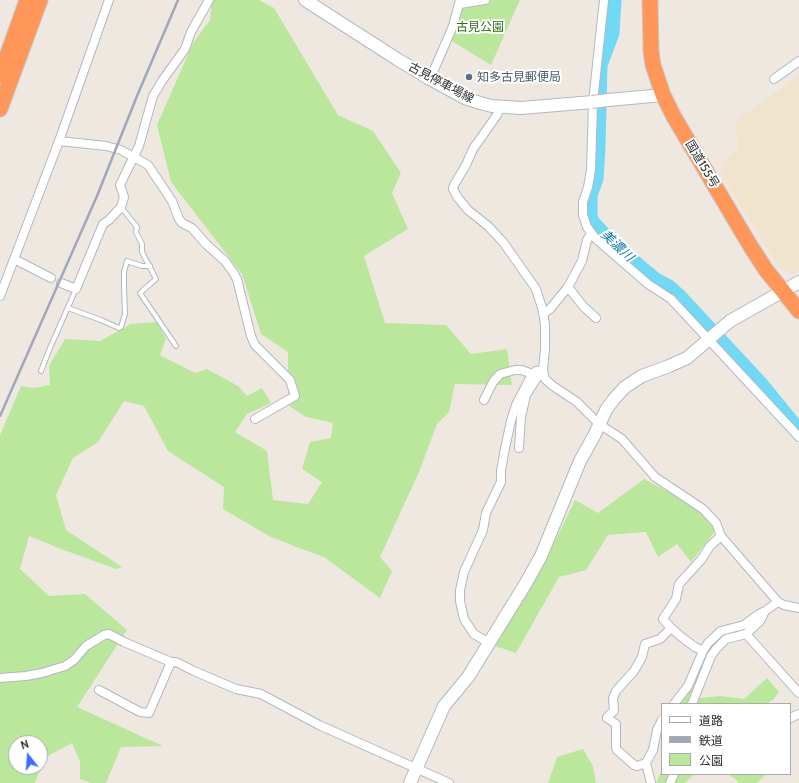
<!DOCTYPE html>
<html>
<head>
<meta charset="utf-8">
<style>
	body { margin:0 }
	#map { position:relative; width:799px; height:783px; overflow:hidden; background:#efe8e0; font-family:Cabin,"Noto Sans JP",sans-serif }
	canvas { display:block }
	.legend { position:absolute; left:661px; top:703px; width:130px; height:72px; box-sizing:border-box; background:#fff; border:1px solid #ababab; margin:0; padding:5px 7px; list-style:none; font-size:12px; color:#2e2e2e }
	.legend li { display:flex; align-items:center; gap:8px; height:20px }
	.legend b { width:20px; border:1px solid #ababab }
	.north { position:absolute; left:8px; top:735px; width:40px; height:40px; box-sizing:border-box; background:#fff; border:1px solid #ababab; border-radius:50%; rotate:343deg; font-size:11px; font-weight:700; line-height:16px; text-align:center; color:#2e2e2e }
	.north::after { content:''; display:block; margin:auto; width:14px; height:18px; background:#3d6eff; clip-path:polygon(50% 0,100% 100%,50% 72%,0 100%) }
</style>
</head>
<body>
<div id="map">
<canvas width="799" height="783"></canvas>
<ul class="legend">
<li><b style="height:5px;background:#fff"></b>道路</li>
<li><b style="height:5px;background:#a2a7b8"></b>鉄道</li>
<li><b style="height:11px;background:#bae79b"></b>公園</li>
</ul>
<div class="north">N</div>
</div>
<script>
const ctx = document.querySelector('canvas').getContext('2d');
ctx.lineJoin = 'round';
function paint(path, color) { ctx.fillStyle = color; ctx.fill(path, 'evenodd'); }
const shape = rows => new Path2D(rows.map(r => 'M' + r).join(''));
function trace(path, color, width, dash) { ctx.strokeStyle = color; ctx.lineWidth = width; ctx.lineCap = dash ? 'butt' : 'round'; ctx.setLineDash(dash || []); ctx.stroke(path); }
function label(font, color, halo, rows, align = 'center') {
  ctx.font = font + ' Cabin,"Noto Sans JP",sans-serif'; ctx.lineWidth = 4; ctx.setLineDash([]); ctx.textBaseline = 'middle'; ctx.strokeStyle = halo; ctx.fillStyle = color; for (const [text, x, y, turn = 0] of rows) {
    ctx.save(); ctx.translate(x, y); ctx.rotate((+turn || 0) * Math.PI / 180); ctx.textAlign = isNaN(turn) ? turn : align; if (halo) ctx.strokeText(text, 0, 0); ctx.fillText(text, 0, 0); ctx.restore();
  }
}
paint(shape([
	[799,75,799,271,793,274,781,269,720,174,724,162,738,148,735,121]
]), '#f1e4cf');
paint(shape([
	[212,0,259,0,274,8,338,115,373,131,401,173,392,193,408,229,364,256,385,323,446,325,471,354,507,349,512,385,455,384,449,412,437,424,419,472,380,557,392,571,380,598,324,557,299,548,269,536,223,509,224,487,168,451,144,406,124,401,98,442,73,458,56,495,66,530,122,567,116,569,61,549,29,536,20,569,49,596,85,594,127,630,77,707,163,746,121,747,106,783,91,783,80,779,80,762,72,743,44,758,35,783,0,783,0,435,21,386,34,388,50,385,49,366,65,339,100,341,131,324,157,322,166,339,160,355,195,373,207,369,238,386,247,396,262,388,271,403,247,414,235,432,267,451,273,500,308,504,322,482,302,469,310,442,331,438,333,423,306,417,288,405,288,352,261,334,242,274,171,182,157,125,193,43,210,20],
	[16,743,40,743,40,767,16,767],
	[485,0,520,0,491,65,447,38,460,4],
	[644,479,700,509,716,530,691,562,677,544,658,557,646,532,608,535,586,570,559,577,516,653,495,646,545,561,575,500,598,513],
	[767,678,779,692,773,700,766,704,680,704,692,688,701,698,721,696,744,699],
	[583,749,593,766,596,783,548,783,557,757],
	[662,770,662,774,694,774,685,783,656,783],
	[728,774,765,774,765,775,757,783,737,783,738,781]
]), '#bae79b');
trace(shape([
	[80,659,89,649]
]), '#71d9f3', 2.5);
trace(shape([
	[614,0,612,33,600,65,598,147,596,179,590,195,590,215,592,222,609,240,641,268,656,280,669,287,680,297,760,383,799,431]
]), '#71d9f3', 15);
const lane = shape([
	[121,207,137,227,136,232,142,244,142,252,156,279,140,293,176,346],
	[68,308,101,320,119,328,121,327,125,314,124,286,124,272,127,261,142,266,150,266],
	[41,371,50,348,76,289]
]);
const street = shape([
	[604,0,593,102,591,170,588,187,583,202,583,215,587,227,596,239,648,284,671,299,799,437],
	[460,4,485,0],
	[430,79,453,26,460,0],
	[774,79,799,61],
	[500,107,497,115,473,149,466,165,454,185,453,189,458,198,468,210,488,226,503,242,536,289,543,311,545,325,545,349,543,370,545,379,553,386,577,402,599,424,622,439,655,477,703,509,716,523,721,536,778,602,784,605,799,608],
	[59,141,106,146,121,150,148,165,172,201,179,219,182,223,192,228,207,245,225,261,233,272,237,279,251,336,255,345,290,380,295,396,255,419],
	[14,259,51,278],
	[61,283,76,289,103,224,109,220,121,207,124,197,120,185,139,146,153,96,162,81,185,49,191,32,209,0],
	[568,287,583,306,596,318],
	[0,296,59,141,109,0],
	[543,314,550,309,568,287,582,261,587,240,591,234],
	[484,400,493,382,500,374,515,370,522,370,532,374],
	[519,448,521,417,526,395,538,376,543,375],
	[721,536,710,546,701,560,679,584,676,599,663,619,671,628,684,639,695,647,703,651,708,643,721,631,744,625,759,614,765,611],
	[746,634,799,693],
	[489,643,474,634,464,619,460,601,460,590,464,572,483,530,486,513,501,482,501,471,505,448,511,421,516,405,532,374,536,371,543,370],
	[0,678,26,676,42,673,65,666,74,660,86,646,104,635,109,634,124,642,171,662,176,662,194,671,236,689,261,694,319,725,449,783],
	[99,690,140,712,149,713,171,662],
	[674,704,688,686,703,651],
	[692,704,711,656,716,649,726,639,746,634,760,621,765,611,778,602],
	[790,718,799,714],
	[646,763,637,766,634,765,617,750,616,747,616,724,607,718,608,716,614,711,613,698,616,691,634,671,642,657,645,644,660,639,671,628],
	[651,783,646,763,653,750,657,730,662,720],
	[670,783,674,774]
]);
const secondary = shape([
	[305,0,397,59,430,79,465,98,480,103,492,106,521,108,593,102,592,102],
	[608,100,663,95],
	[410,783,444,706,468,677,526,583,541,556,580,461,594,436,606,410,614,399,625,387,642,376,669,366,687,358,730,321,799,282]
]);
const highway = shape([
	[650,0,651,51,653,65,663,95,674,117,751,247,766,270,799,311],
	[0,76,27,0],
	[0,109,40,0]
]);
trace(lane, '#b4b7c1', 6);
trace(street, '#b4b7c1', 10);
trace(secondary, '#b4b7c1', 14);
trace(highway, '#c9c9c9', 17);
trace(lane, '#fff', 4);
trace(street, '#fff', 8);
trace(secondary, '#fff', 12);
trace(highway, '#ff975b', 15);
trace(shape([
	[0,416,97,196,137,96,178,0]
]), '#a2a7b8', 2.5);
const secondaryBridge = shape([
	[592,102,608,100]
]);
trace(secondaryBridge, '#b4b7c1', 14, []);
trace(secondaryBridge, '#fff', 12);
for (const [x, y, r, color] of [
	[469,77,4,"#5c6f8a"]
]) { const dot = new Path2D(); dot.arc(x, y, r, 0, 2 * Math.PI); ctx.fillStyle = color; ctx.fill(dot); trace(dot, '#fff', 1.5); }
label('12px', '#306f19', '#fff', [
	["古見公園",480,27]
]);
label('12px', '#4e5e75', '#fff', [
	["知多古見郵便局",477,77]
], 'left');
label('12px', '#2e2e2e', '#fff', [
	["古見停車場線",441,83,28],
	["国道155号",702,164,59]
]);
label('italic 13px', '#097aa6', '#fff', [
	["美濃川",617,246,43]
]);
</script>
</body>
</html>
